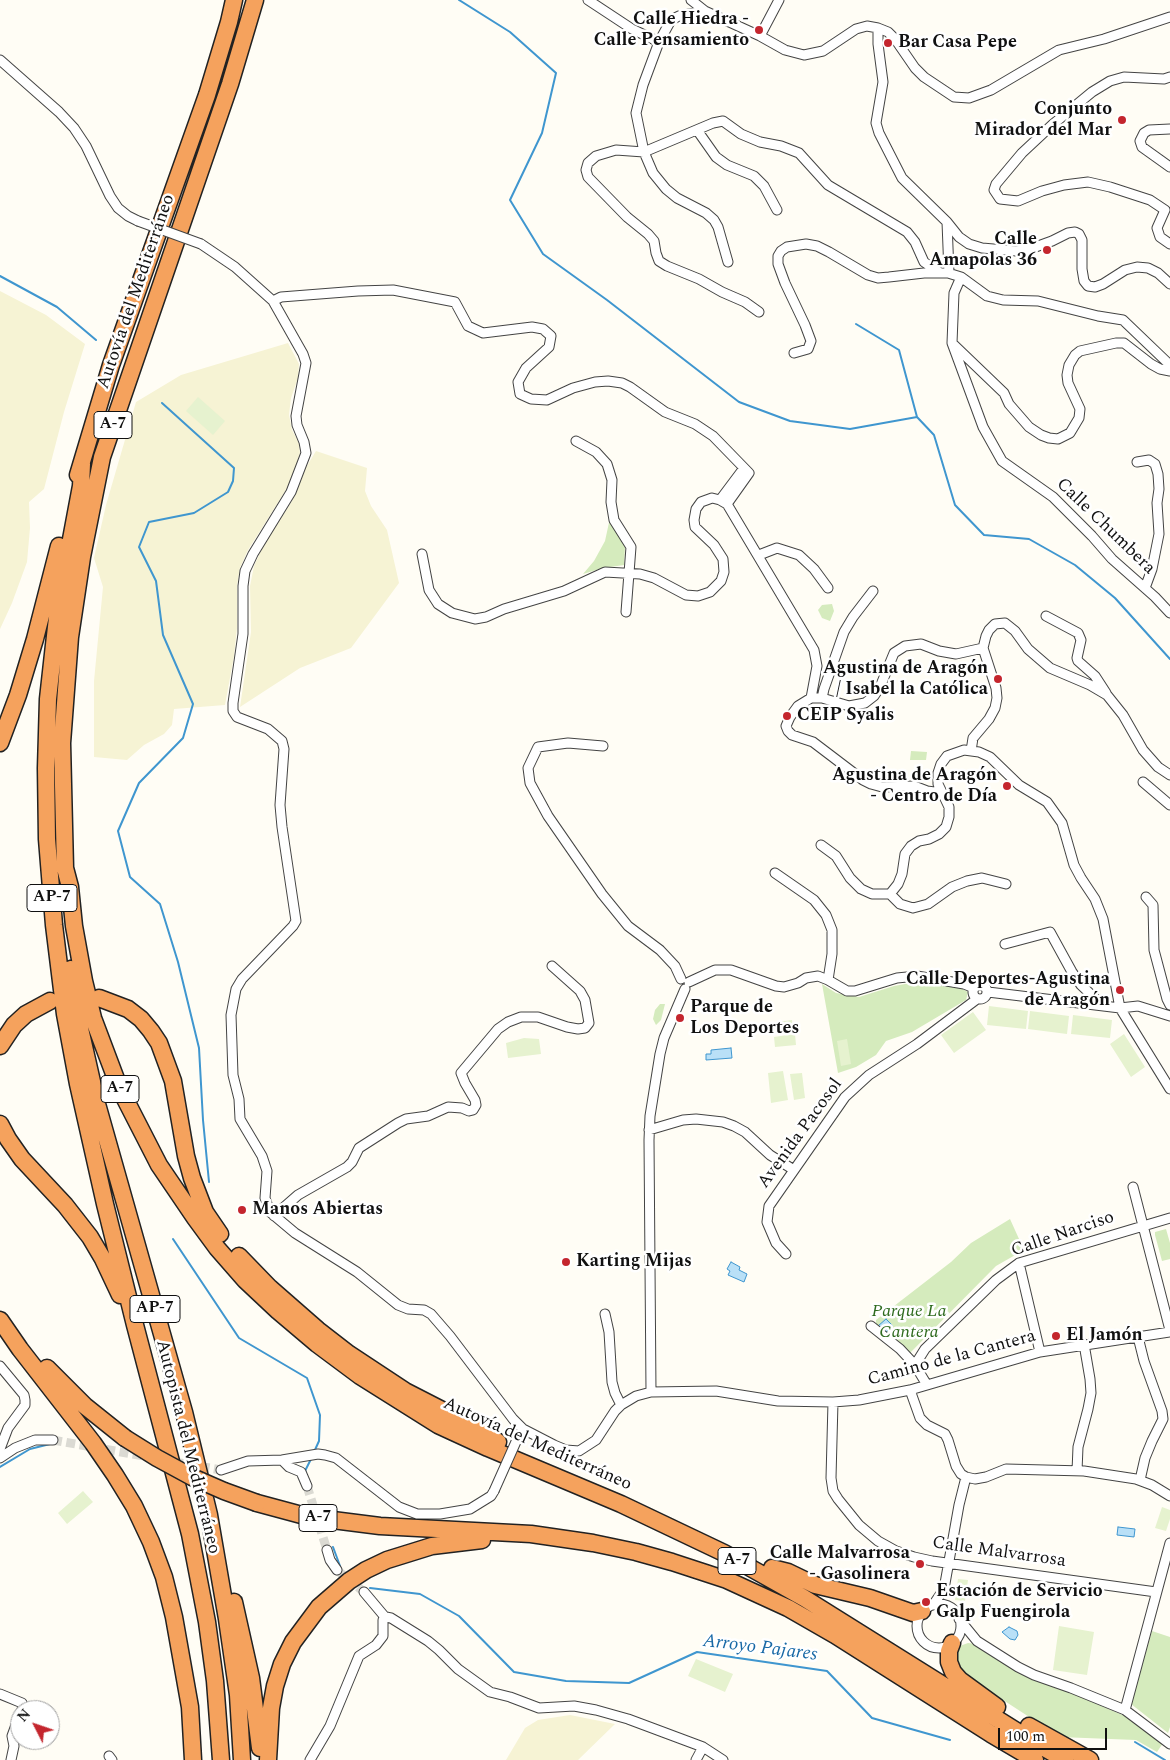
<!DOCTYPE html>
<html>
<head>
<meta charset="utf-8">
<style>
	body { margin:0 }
	#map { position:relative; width:1170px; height:1760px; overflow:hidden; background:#fffdf5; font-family:Spectral,serif }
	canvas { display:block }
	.north { position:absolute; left:10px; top:1700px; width:50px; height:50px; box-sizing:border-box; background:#fff; border:1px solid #a0a0a0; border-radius:50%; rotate:311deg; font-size:14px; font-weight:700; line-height:20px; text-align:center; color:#111 }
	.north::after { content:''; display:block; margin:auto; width:18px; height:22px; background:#c4262e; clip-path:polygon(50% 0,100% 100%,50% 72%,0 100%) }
	.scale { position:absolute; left:998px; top:1728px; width:109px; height:22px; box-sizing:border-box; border:2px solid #111; border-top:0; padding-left:6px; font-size:15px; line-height:18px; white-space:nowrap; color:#111; -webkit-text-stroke:4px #fff; paint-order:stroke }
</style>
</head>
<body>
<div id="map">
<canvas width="1170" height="1760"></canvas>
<div class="north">N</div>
<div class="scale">100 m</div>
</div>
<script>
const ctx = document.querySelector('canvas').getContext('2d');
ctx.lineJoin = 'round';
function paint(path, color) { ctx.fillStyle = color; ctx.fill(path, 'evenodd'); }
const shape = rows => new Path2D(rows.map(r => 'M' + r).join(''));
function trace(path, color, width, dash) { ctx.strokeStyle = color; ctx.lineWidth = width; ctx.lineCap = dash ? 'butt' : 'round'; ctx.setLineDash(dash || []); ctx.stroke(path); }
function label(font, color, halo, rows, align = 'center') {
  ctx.font = font + ' Spectral,serif'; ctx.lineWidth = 5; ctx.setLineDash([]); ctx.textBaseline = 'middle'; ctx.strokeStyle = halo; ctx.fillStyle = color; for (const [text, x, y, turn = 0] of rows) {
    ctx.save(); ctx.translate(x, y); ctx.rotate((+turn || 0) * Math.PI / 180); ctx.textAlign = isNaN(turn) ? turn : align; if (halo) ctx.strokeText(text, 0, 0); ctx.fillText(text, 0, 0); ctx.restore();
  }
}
paint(shape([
	[0,291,46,315,85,344,64,412,44,489,29,502,30,528,27,562,12,603,0,629],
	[288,343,299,364,298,378,291,398,289,415,292,430,299,443,300,453,291,482,248,550,240,568,237,585,237,628,234,656,225,705,174,709,172,725,164,734,144,745,127,760,94,757,94,681,103,587,94,558,106,505,136,402,181,375],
	[316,451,367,468,365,491,371,506,387,530,399,583,351,648,300,668,240,707,251,632,250,586,254,566,263,546,292,501,302,474],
	[570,1715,615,1724,578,1760,506,1760,525,1728,538,1720]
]), '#f6f3d4');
paint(shape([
	[610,518,625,547,624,565,603,568,583,574,594,561,605,541],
	[832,604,834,611,830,621,822,618,818,610,822,605],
	[911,751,927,752,926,760,910,760],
	[916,982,957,986,968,992,966,1000,912,1032,886,1041,876,1055,856,1067,838,1073,822,984,836,993,859,997,894,986],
	[660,1004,665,1004,661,1020,656,1025,653,1019,655,1010],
	[1010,1219,1024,1250,996,1266,910,1353,876,1326,876,1320,951,1262,971,1243],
	[1166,1229,1170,1243,1170,1259,1162,1261,1155,1235,1155,1232],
	[1152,1631,1170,1637,1170,1727,1168,1733,1131,1704],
	[968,1643,976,1644,1069,1692,1125,1716,1163,1743,1157,1752,1136,1740,1060,1737,960,1672,954,1652,957,1647]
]), '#d5ebbd');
paint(shape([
	[198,397,225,421,213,435,186,411],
	[989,1006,1028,1011,1026,1029,987,1025],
	[1030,1011,1069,1016,1067,1034,1028,1029],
	[973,1012,986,1030,954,1053,941,1035],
	[1073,1015,1112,1020,1110,1038,1071,1034],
	[792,1020,793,1030,773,1033,771,1023],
	[795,1034,796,1045,775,1047,774,1037],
	[1124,1034,1145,1067,1131,1077,1110,1044],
	[524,1038,539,1039,541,1054,508,1058,506,1043],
	[847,1039,851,1064,841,1066,837,1041],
	[783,1071,788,1100,771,1103,768,1073],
	[802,1073,805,1098,794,1100,790,1074],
	[83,1491,93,1502,67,1524,58,1513],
	[1162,1507,1170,1510,1170,1519,1166,1531,1155,1528],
	[958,1579,968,1580,965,1601,955,1600],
	[1059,1626,1094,1632,1087,1675,1053,1670],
	[696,1659,733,1674,725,1692,688,1676]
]), '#e6f2cf');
const water = shape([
	[731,1048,732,1058,706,1060,706,1054,711,1054,711,1050,731,1048],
	[731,1262,740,1267,739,1270,747,1274,744,1282,728,1275,730,1271,727,1269,731,1262],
	[886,1319,893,1326,885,1333,878,1326,886,1319],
	[1118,1527,1135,1529,1134,1537,1117,1535,1118,1527],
	[1009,1627,1017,1631,1018,1635,1015,1640,1010,1639,1002,1632,1009,1627]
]);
paint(water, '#b9e0f7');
trace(water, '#3f96cf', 1);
trace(shape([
	[459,0,510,32,556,73,542,133,510,200,543,254,607,300,739,402,790,421,850,429,917,417],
	[0,276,57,307,96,340],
	[856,324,899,350,917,417,934,435,955,505,984,535,1029,539,1075,565,1115,598,1170,659],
	[162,403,234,468,233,481,228,492,194,513,149,522,139,547,156,581,163,635,193,704,183,738,139,783,118,831,130,877,160,904,178,962,199,1048,203,1120,209,1182],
	[173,1239,239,1338,307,1378,320,1415,319,1441,314,1452],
	[0,1467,30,1449,50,1444],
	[306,1473,305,1471,311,1459],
	[333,1547,340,1566],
	[370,1588,420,1594,459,1616,514,1672,566,1681,629,1683,697,1652,827,1671,872,1718,950,1740],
	[1135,1742,1165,1760]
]), '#3f96cf', 2);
trace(shape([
	[53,1440,149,1457],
	[174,1462,221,1470],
	[307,1486,327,1550],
	[337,1570,364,1592]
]), '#dbdad3', 9, [9, 4.5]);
const minor = shape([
	[588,0,632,29,659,42],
	[691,0,705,11,760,36,785,50,804,55,823,51,856,29,867,26,878,28,888,32,895,39,915,68,924,77,954,97,969,98,991,90,1059,50,1104,39,1170,17],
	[705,11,679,16,671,20,659,42,643,85,636,113,644,152,653,173,666,189,677,198,706,213,714,220,718,227,728,262],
	[878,28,878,44,883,82,876,123,879,133,902,178,947,222,959,237,969,244,982,248,1016,251,1030,249,1052,241,1068,233,1075,232,1079,234,1082,240,1082,269,1084,281,1088,286,1095,287,1103,284,1125,270,1137,267,1148,268,1158,273,1170,284],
	[760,36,779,0],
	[0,60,59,112,74,128,86,146,110,196,118,208,128,216,138,221],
	[1170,77,1164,79,1124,77,1110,81,1092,92,1052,125,1022,153,996,184,994,190,1000,199,1018,201,1042,191,1064,185,1088,182,1110,187,1150,200,1165,210,1157,228,1160,237,1170,244],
	[1170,129,1149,130,1144,133,1140,141,1142,147,1170,167],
	[697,130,716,157,727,165,754,176,764,186,777,210],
	[947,222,949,273],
	[201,244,235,267,273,301,303,354,306,363,296,416,297,425,304,442,306,453,291,492,253,554,245,571,243,586,243,634,233,703,233,711,237,717,268,729,282,741,284,749,280,805,282,827,296,921,293,926,242,979,236,989,231,1015,233,1075,239,1099,240,1119,262,1156,267,1171,265,1198,270,1212,295,1233,357,1272,398,1305,408,1309,424,1310,431,1314,450,1336,513,1419,523,1429,554,1445,566,1450,579,1451,596,1440,615,1411,621,1405,636,1396,651,1392,716,1391,778,1401,833,1402,859,1400,910,1390,1040,1352,1170,1332],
	[961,277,954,293,952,343,983,427,1002,461,1053,497,1092,536,1112,559,1155,597,1170,613],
	[273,301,281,297,358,291,393,290,455,302,468,326,483,333,532,327,543,329,551,336,549,347,526,368,518,382,520,394,531,399,547,400,573,388,595,382,608,381,622,383,630,387,665,412,695,424,713,436,749,473,727,504],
	[759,312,745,302,722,292,699,279,667,266,659,261,656,253,654,241,648,234,627,217,588,177,586,170,588,163,596,156,616,150,644,152,713,123,723,121,741,134,760,142,781,146,799,153,828,185,907,232,915,242,924,262,939,272],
	[954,345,1004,393,1009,404,1029,427,1041,435,1049,438,1058,439,1070,433,1079,418,1080,409,1068,383,1067,375,1069,365,1075,355,1080,351,1116,343,1124,343,1151,364,1160,369,1170,371],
	[794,353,808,349,811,341,805,325,785,283,778,264,778,256,781,251,787,247,806,244,817,246,829,252,868,275,878,278,889,277,924,273,948,273,961,277,987,296,1003,300,1038,301,1098,316,1123,320,1170,365],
	[576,441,596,452,607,464,612,480,611,502,614,520,631,547,626,612],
	[1137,462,1149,460,1155,464,1158,474,1159,489,1157,503,1159,534,1152,569,1145,588],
	[720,500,744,468],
	[422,554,429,590,438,604,452,613,475,619,486,617,504,609,564,591,605,572,640,574,654,578,686,595,698,596,710,592,721,581,724,572,723,559,714,545,695,527,694,520,696,509,701,502,712,498,720,500,727,504,730,509,814,650,817,666,811,698],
	[759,555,777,548,799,555,814,569,828,588],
	[1046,616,1078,633,1081,640,1077,658,1078,661,1095,676,1106,693],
	[822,698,824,689,844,632,853,617,873,591],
	[603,746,568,743,538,747,528,768,530,783,548,816,602,894,628,926,660,950,675,966,681,979],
	[971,751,973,738,989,719,995,708,997,698,996,688,983,648,986,636,989,630,995,624,1005,623,1015,631,1028,649,1050,668,1090,685,1107,695,1123,715,1143,750,1158,767,1170,775],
	[1143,782,1170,805],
	[942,793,927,791,914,786,882,787,871,784,863,780,813,742,792,735,788,731,786,726,790,717,798,706,811,698,822,698,849,706,865,703,874,696,880,687,894,653,905,646,921,644,939,651,956,654,983,648],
	[821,845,836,856,850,878,861,889,872,894,890,894,900,904,913,908,928,904,952,887,967,881,982,878,1006,884],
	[775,873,814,900,826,915,832,930,832,954,828,980],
	[890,894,898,884,902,874,905,854,911,846,919,841,929,839,939,834,946,827,949,817,949,807,938,784,938,773,941,764,947,756,964,750,979,752,990,757,1019,785,1047,802,1062,823,1074,865,1081,878,1095,899,1103,919,1120,1008,1170,1089],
	[1146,897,1153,905,1154,950,1167,999,1170,1005],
	[1005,944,1050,932,1072,972,1081,985,1102,1005],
	[689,982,715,970,731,970,776,986,784,987,798,983,806,978,818,976,828,980,847,991,855,991,897,978,917,976,964,984,974,988],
	'973 992a7 7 0 1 1 14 0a7 7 0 1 1-14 0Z',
	[988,992,1120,1008,1138,1006,1170,1016],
	[649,1130,683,1120,696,1119,723,1122,734,1126,745,1132,770,1155,794,1170],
	[1133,1187,1170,1330],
	[274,1216,298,1195,347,1167,352,1162,359,1148,398,1123,406,1119,428,1116,448,1107,462,1108,469,1111,473,1110,476,1105,475,1100,465,1083,461,1073,498,1029,508,1022,521,1017,538,1017,567,1027,578,1029,585,1028,589,1023,585,1000,580,991,552,966],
	[786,1254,776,1243,767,1222,769,1206,845,1097,869,1075,917,1044,977,999],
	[1019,1263,1040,1352],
	[605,1314,609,1332,612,1382,615,1393,621,1405],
	[871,1326,900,1349,915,1365,927,1385],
	[1138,1337,1144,1361,1162,1411,1163,1419,1152,1441,1145,1458,1140,1480],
	[915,1365,925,1349,996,1280,1019,1263,1170,1218],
	[0,1366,24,1395,25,1400,25,1405,8,1428,0,1449],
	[910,1390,920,1418,927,1425,945,1434,948,1440,956,1466,961,1474,966,1477,975,1479,986,1477,1006,1469,1084,1471,1136,1479,1152,1485,1170,1496],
	[651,1392,649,1140,650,1116,660,1054,664,1038,685,989],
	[833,1402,831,1478,833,1491,838,1499,859,1525,878,1541,896,1551,914,1557,932,1561,1156,1592],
	[0,1458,15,1448,35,1440,53,1440],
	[282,1460,289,1467,301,1472,307,1486],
	[221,1470,248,1461,282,1460,318,1454,325,1455,336,1458,399,1507,417,1514,440,1514,470,1509,491,1496,494,1491],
	[1077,1471,1078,1447,1088,1409,1091,1393,1090,1379,1084,1344],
	[327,1550,330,1560,337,1570],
	[364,1592,385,1617],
	'917 1626a22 22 0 1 1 44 0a22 22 0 1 1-44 0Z',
	[933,1605,944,1589,959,1505,966,1477],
	[959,1619,977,1641,1018,1667,1034,1675,1071,1688,1125,1710,1170,1744],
	[0,1694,22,1703,23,1705,22,1710],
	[1125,1710,1170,1543],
	[109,1756,112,1760],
	[11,1760,14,1746,12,1736,20,1714],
	[310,1760,330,1726,359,1656,376,1645,383,1636,383,1620,386,1617,391,1618,428,1641,439,1650,458,1669,490,1692,510,1697,539,1708,574,1706,596,1710,628,1719,703,1747,723,1760],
	[696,1760,703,1747]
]);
const motorway = shape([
	[255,0,230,84,102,457,82,557,70,637,62,743,65,868,70,887,74,926,84,981,93,1018,119,1087,159,1165,195,1218,217,1248,245,1280,278,1311,317,1344,360,1376,438,1425,488,1448,621,1504,724,1553,804,1598,1034,1742,1065,1760],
	[82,464,81,486,58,609,48,699,46,768,47,839,54,925,65,1014,78,1084,105,1204,135,1325,190,1534,207,1622,215,1681,221,1760],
	[78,475,111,365,207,95,229,22,234,0],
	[0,743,18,695,35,639,59,546],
	[71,969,79,1024,97,1104,184,1412,209,1515,227,1619,238,1695,242,1760],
	[99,998,128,1009,141,1019,151,1031,159,1043,173,1081,186,1156,192,1178,205,1212,220,1234],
	[0,1046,14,1025,26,1014,50,1001],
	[0,1124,8,1139,22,1159,65,1205,90,1237,103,1259,120,1295],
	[239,1256,270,1288,318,1330,349,1354,405,1391,481,1430,498,1442],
	[0,1320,20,1349,93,1443,115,1475,134,1506,151,1542,164,1577,174,1617,190,1707,193,1760],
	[47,1368,85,1406,125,1438],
	[257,1503,309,1517,380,1526,531,1534,593,1543,636,1552,672,1562,727,1580,788,1608,835,1635,991,1734,1035,1760],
	[772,1568,788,1572,815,1585,870,1598,913,1613,922,1611],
	[234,1602,251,1678,260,1748],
	[952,1643,949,1651,949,1662,953,1672,960,1680,997,1707],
	[1029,1726,1090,1760],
	[268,1760,271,1708,275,1686,282,1664,293,1642,319,1607,349,1581,366,1570,387,1560,432,1546,482,1540]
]);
trace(minor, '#444', 11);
trace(motorway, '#222', 19);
trace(minor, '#fff', 9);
trace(motorway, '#f5a25d', 16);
const minorBridge = shape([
	[138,221,201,244],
	[494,1491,519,1435]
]);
const motorwayBridge = shape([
	[125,1438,157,1458,192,1477,224,1491,257,1503]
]);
trace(minorBridge, '#444', 11, []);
trace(motorwayBridge, '#222', 19, []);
trace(minorBridge, '#fff', 9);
trace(motorwayBridge, '#f5a25d', 16);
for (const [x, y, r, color] of [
	[759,30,5,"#c4262e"],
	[888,43,5,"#c4262e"],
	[1122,120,5,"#c4262e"],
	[1047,250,5,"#c4262e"],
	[998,679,5,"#c4262e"],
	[787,716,5,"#c4262e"],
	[1007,786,5,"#c4262e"],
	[1120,990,5,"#c4262e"],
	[680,1018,5,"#c4262e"],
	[242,1210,5,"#c4262e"],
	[566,1262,5,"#c4262e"],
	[1056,1336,5,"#c4262e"],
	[920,1564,5,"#c4262e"],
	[926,1602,5,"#c4262e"]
]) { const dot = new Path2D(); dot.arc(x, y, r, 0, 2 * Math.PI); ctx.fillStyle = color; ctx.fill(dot); trace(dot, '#fff', 2); }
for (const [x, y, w] of [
	[113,425,38],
	[52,898,50],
	[120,1089,38],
	[155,1309,50],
	[318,1518,38],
	[737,1561,38]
]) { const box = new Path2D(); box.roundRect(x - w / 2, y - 13.5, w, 27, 4); ctx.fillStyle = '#fff'; ctx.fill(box); trace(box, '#111', 1); }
label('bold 16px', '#111', null, [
	["A-7",113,425],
	["AP-7",52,898],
	["A-7",120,1089],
	["AP-7",155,1309],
	["A-7",318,1518],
	["A-7",737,1561]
]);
label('bold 18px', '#111', '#fff', [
	["Calle Hiedra -",749,20],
	["Calle Pensamiento",749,41],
	["Bar Casa Pepe",898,43,"left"],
	["Conjunto",1112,110],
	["Mirador del Mar",1112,131],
	["Calle",1037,240],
	["Amapolas 36",1037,261],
	["Agustina de Aragón",988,669],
	["/ Isabel la Católica",988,690],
	["CEIP Syalis",797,716,"left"],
	["Agustina de Aragón",997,776],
	["- Centro de Día",997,797],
	["Calle Deportes-Agustina",1110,980],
	["de Aragón",1110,1001],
	["Parque de",690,1008,"left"],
	["Los Deportes",690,1029,"left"],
	["Manos Abiertas",252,1210,"left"],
	["Karting Mijas",576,1262,"left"],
	["El Jamón",1066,1336,"left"],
	["Calle Malvarrosa",910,1554],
	["- Gasolinera",910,1575],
	["Estación de Servicio",936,1592,"left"],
	["Galp Fuengirola",936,1613,"left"]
], 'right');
label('18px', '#111', '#fff', [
	["Autovía del Mediterráneo",137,292,-71],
	["Calle Chumbera",1105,527,44],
	["Avenida Pacosol",801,1134,-54],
	["Calle Narciso",1063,1235,-19],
	["Camino de la Cantera",952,1359,-15],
	["Autovía del Mediterráneo",537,1445,24],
	["Autopista del Mediterráneo",187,1447,76],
	["Calle Malvarrosa",999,1553,8]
]);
label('italic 18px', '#2f6b1f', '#fff', [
	["Parque La",909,1312],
	["Cantera",909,1333]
]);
label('italic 19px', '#1768a6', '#fff', [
	["Arroyo Pajares",760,1649,7]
]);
</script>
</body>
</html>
